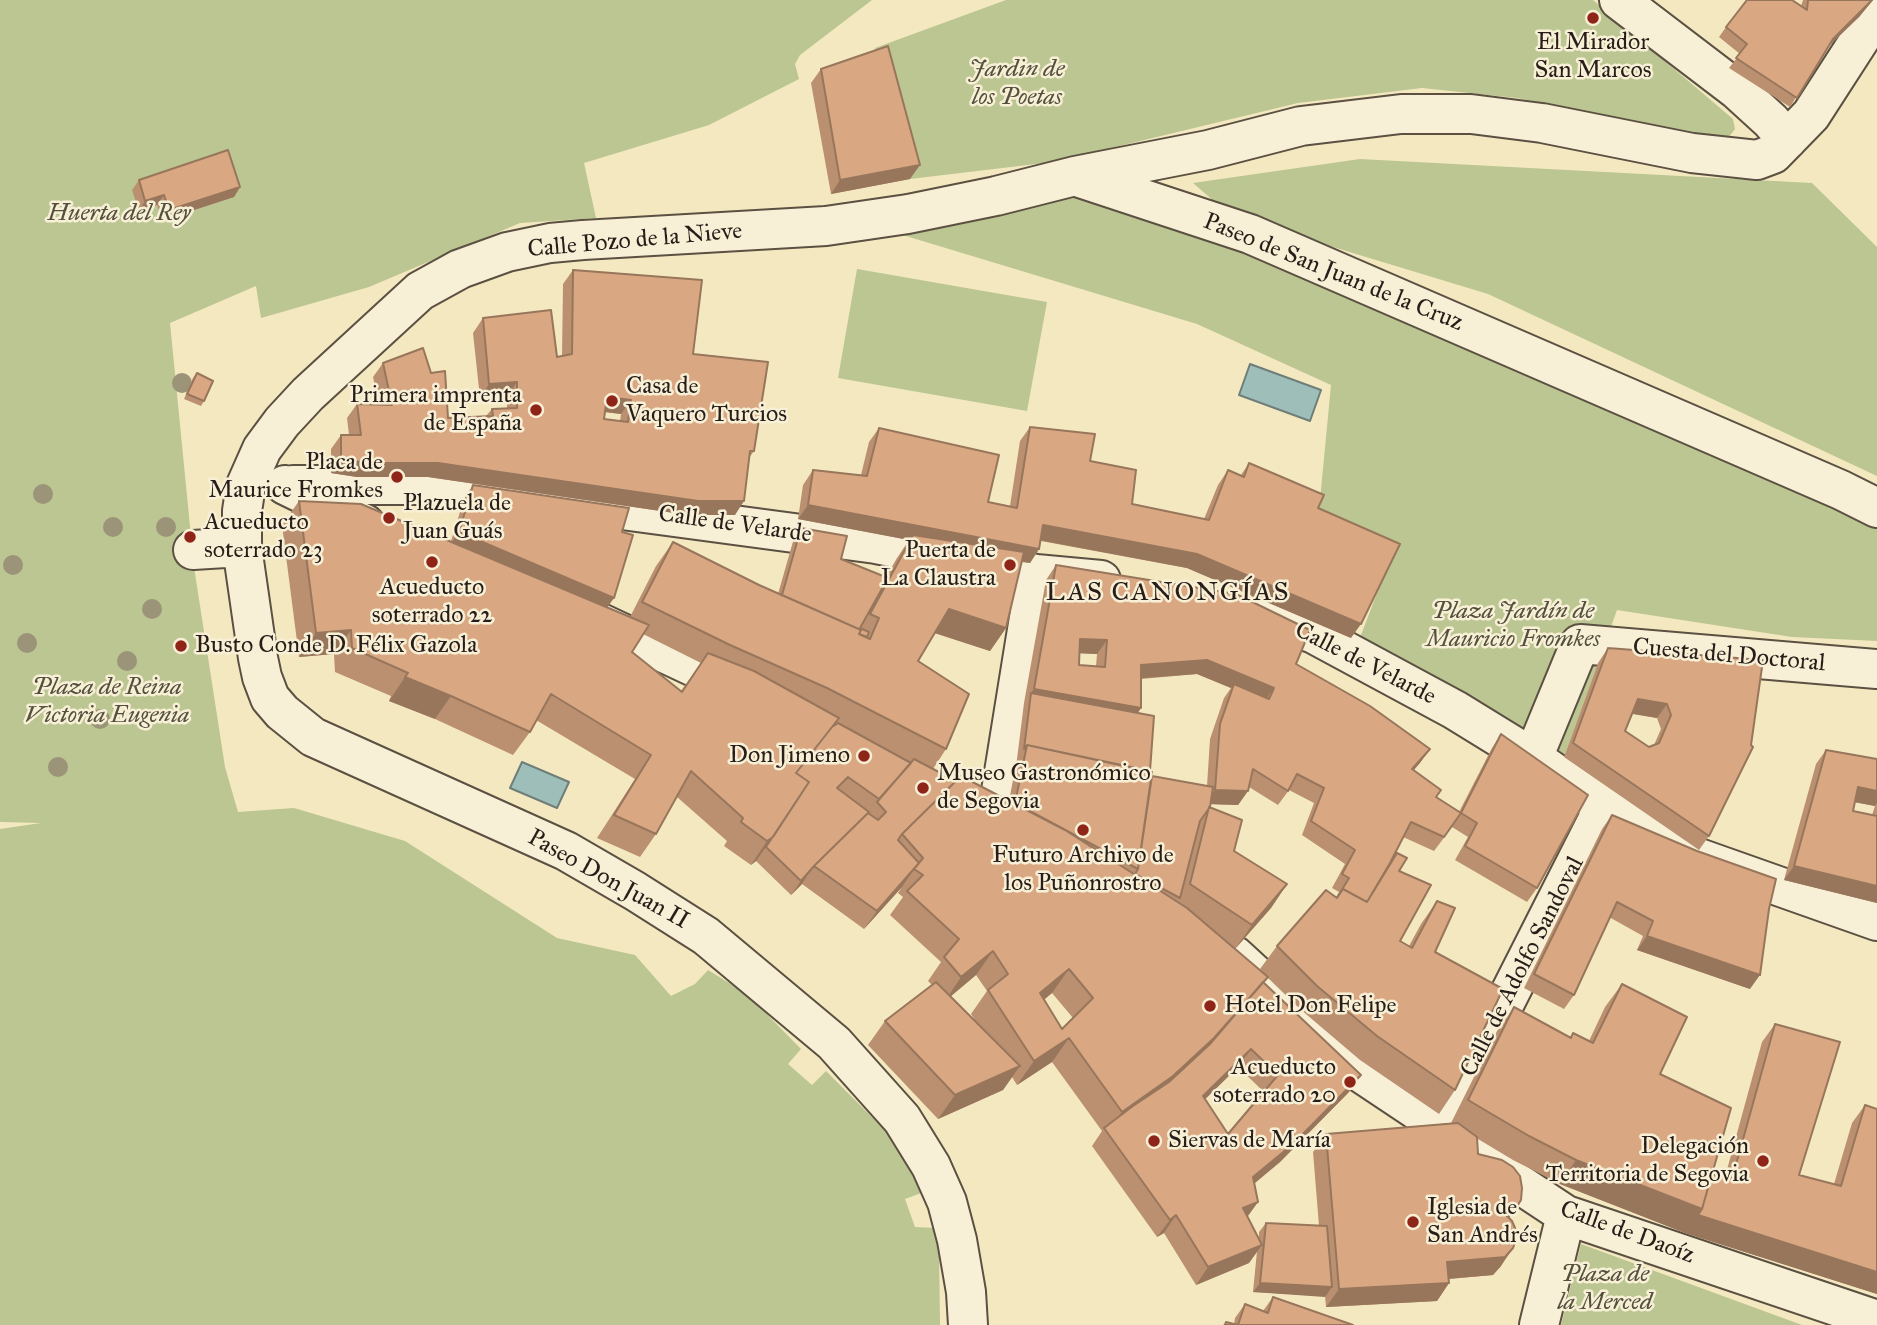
<!DOCTYPE html>
<html>
<head>
<meta charset="utf-8">
<style>
	body { margin:0 }
	canvas { display:block; background:#f4e8c0 }
</style>
</head>
<body>
<canvas width="1877" height="1325"></canvas>
<script>
const ctx = document.querySelector('canvas').getContext('2d');
ctx.lineJoin = 'round';
function paint(path, color) { ctx.fillStyle = color; ctx.fill(path, 'evenodd'); }
const shape = rows => new Path2D(rows.map(r => 'M' + r).join(''));
function trace(path, color, width, dash) { ctx.strokeStyle = color; ctx.lineWidth = width; ctx.lineCap = dash ? 'butt' : 'round'; ctx.setLineDash(dash || []); ctx.stroke(path); }
function label(font, color, halo, rows, align = 'center') {
  ctx.font = font + ' "IM FELL Great Primer",serif'; ctx.lineWidth = 5; ctx.setLineDash([]); ctx.textBaseline = 'middle'; ctx.strokeStyle = halo; ctx.fillStyle = color; for (const [text, x, y, turn = 0] of rows) {
    ctx.save(); ctx.translate(x, y); ctx.rotate((+turn || 0) * Math.PI / 180); ctx.textAlign = isNaN(turn) ? turn : align; if (halo) ctx.strokeText(text, 0, 0); ctx.fillText(text, 0, 0); ctx.restore();
  }
}
paint(shape([
	[0,0,872,0,800,55,795,64,799,79,709,125,584,163,596,218,520,223,369,287,261,318,256,286,170,323,194,567,225,767,238,812,294,808,405,841,557,938,635,955,671,996,695,984,708,970,747,994,801,1049,788,1064,812,1085,826,1071,900,1145,924,1192,905,1199,915,1227,936,1228,939,1251,940,1325,0,1325,0,829,41,823,0,822],
	[1006,0,1593,0,1733,119,1735,129,1728,138,1721,140,1517,98,1422,88,1298,103,1053,162,910,179,875,48],
	[1360,159,1812,183,1877,247,1877,476,1488,294,1231,216,1193,183],
	[1072,187,1315,268,1877,519,1877,641,1792,637,1617,610,1564,757,1358,643,1390,559,1318,521,1331,385,1197,324,896,233],
	[857,269,1047,302,1027,411,838,378],
	[1581,1244,1772,1314,1802,1325,1561,1325]
]), '#bbc692');
const water = shape([
	[1250,364,1321,390,1310,421,1239,395,1250,364],
	[522,762,569,782,557,808,510,788,522,762]
]);
paint(water, '#9ebfb9');
trace(water, '#6f7e79', 2);
const street = shape([
	[1619,0,1737,90,1771,121,1787,140],
	[1077,177,1250,234,1841,490,1877,508],
	[285,485,365,524],
	[293,485,435,485,876,544,1036,574,1101,580],
	[193,550,242,547],
	[1262,615,1314,634,1455,710,1533,758,1604,807,1696,857,1877,921],
	[592,619,743,690],
	[1533,758,1580,644,1877,669],
	[996,822,1036,574],
	[1224,950,1235,956,1247,967,1361,1073,1442,1127,1501,1172,1566,1215,1877,1320],
	[1442,1127,1604,807],
	[968,1325,966,1292,957,1240,947,1202,931,1166,902,1119,834,1043,706,936,635,891,566,851,313,737,282,712,270,698,262,677,258,658,242,547,242,511,246,485,262,449,282,422,308,394,420,291,460,269,507,252,550,243,583,240,826,226,908,214,996,196,1075,176,1208,150,1301,126,1401,114,1471,114,1542,123,1692,153,1757,160,1773,154,1811,115,1871,22,1877,16],
	[1539,1325,1566,1215]
]);
trace(street, '#5b5042', 42);
trace(street, '#f8f0d6', 38);
ctx.fillStyle = '#9c9478';
for (const [x, y] of [
	[182,383],
	[43,494],
	[113,527],
	[166,527],
	[13,565],
	[152,609],
	[27,643],
	[127,661],
	[100,719],
	[58,767]
]) { ctx.beginPath(); ctx.arc(x, y, 10, 0, 2 * Math.PI); ctx.fill(); }
paint(shape([
	[1803,0,1873,0,1859,17,1828,46,1790,107,1729,68,1740,54,1719,37,1726,27,1801,6],
	[821,69,910,179,831,194,811,83],
	[139,180,240,187,234,197,163,220,157,205,139,211,132,190],
	[573,270,693,354,754,451,749,458,735,515,688,515,428,477,357,477,331,473,331,449,341,435,349,435,347,418,357,404,379,405,373,377,383,363,431,373,448,418,486,416,492,409,507,408,507,397,480,398,473,333,483,318,557,357,562,356,563,284],
	[605,412,621,414,620,421,604,419],
	[197,373,204,401,201,406,184,399,193,378],
	[1030,427,1090,461,1132,504,1204,519,1218,485,1228,470,1241,475,1249,463,1318,508,1351,638,1187,568,1041,541,1039,549,1030,563,1021,562,1006,628,990,651,934,633,918,661,946,749,933,769,956,781,1009,801,1017,759,1024,703,1046,580,1056,565,1296,664,1430,749,1414,770,1436,797,1459,812,1492,748,1501,734,1537,888,1527,902,1455,860,1468,837,1452,827,1434,851,1403,837,1390,863,1397,853,1399,871,1400,941,1409,946,1421,924,1437,901,1435,952,1455,1090,1439,1114,1360,1060,1300,1009,1267,977,1263,982,1349,1092,1280,1162,1254,1184,1258,1202,1247,1217,1259,1239,1259,1232,1266,1223,1319,1226,1313,1152,1326,1134,1451,1123,1497,1031,1514,1007,1570,1037,1573,1033,1589,1041,1605,1007,1622,984,1660,1074,1712,1174,1725,1177,1762,1042,1775,1024,1799,1175,1834,1184,1852,1123,1865,1105,1877,1109,1877,1294,1685,1233,1560,1184,1513,1160,1478,1139,1478,1154,1509,1218,1501,1266,1493,1275,1449,1279,1449,1283,1437,1301,1326,1307,1325,1296,1253,1292,1257,1251,1249,1263,1196,1285,1164,1233,1157,1237,1092,1146,1102,1131,1052,1062,1017,1085,1012,1077,1003,1090,938,1119,868,1045,885,1021,932,985,928,981,941,962,890,915,903,897,898,893,902,887,864,929,802,884,791,895,756,861,751,865,724,846,727,841,677,797,656,834,640,857,597,838,635,779,536,720,530,732,513,755,435,719,389,701,391,696,335,672,334,654,299,657,282,525,299,501,451,541,464,499,473,485,622,532,608,607,630,617,656,566,673,542,778,594,794,538,801,528,841,559,886,577,897,558,909,540,798,519,803,485,813,470,861,475,869,442,879,428,988,502,1010,506,1020,441],
	[643,634,701,663,681,691,632,652],
	[1080,653,1097,654,1096,666,1079,665],
	[1197,674,1231,688,1224,698,1210,739,1207,786,1152,776,1138,713,1141,708,1141,679],
	[1249,787,1278,805,1289,790,1314,803,1302,835,1345,864,1332,888,1339,892,1336,897,1277,946,1260,969,1265,975,1235,949,1271,908,1287,884,1234,851,1210,807,1211,804,1238,805,1248,791],
	[976,975,987,991,971,1014,978,1025,950,997],
	[1052,993,1073,1018,1062,1029,1044,1000],
	[1238,1067,1264,1092,1228,1134,1205,1099],
	[1608,648,1751,745,1709,836,1699,850,1564,757,1598,663],
	[1632,714,1657,718,1661,729,1654,745,1649,747,1625,731],
	[1826,750,1877,759,1877,903,1784,880,1816,764],
	[1855,802,1875,806,1872,815,1853,811],
	[1612,815,1750,989,1637,950,1643,936,1609,917,1574,995,1564,1009,1524,988,1602,829],
	[1273,1297,1353,1325,1223,1325,1226,1322,1234,1324,1235,1318,1245,1304,1263,1311]
]), '#bb9071');
paint(shape([
	[1872,0,1873,0,1859,17,1827,48,1833,39],
	[920,165,910,179,831,194,840,180],
	[240,187,234,197,163,220,169,210],
	[164,195,157,205,139,211,145,201],
	[517,382,507,397,480,398,489,384],
	[607,397,631,400,621,414,597,411],
	[341,459,438,463,744,501,735,515,688,515,428,477,357,477,331,473],
	[808,505,1039,549,1030,563,1008,559,913,535,909,540,798,519],
	[1043,525,1197,554,1361,624,1351,638,1187,568,1033,539],
	[459,532,614,598,604,612,449,546],
	[949,609,1006,628,990,651,932,632],
	[351,630,334,654,299,657,316,633],
	[1080,639,1107,640,1097,654,1071,653],
	[1207,660,1274,688,1264,702,1234,684,1231,688,1197,674,1131,679,1141,665],
	[405,677,451,696,435,719,389,701],
	[1034,689,1141,708,1131,722,1031,693],
	[1638,699,1667,704,1657,718,1629,713],
	[1430,749,1420,763,1402,783,1412,769],
	[1858,787,1877,791,1877,803,1875,806,1848,801],
	[1215,790,1248,791,1238,805,1205,804],
	[773,837,756,861,751,865,767,841],
	[1794,866,1877,886,1877,903,1784,880],
	[914,869,902,887,864,929,877,911],
	[810,871,802,884,791,895,801,881],
	[1287,884,1271,908,1235,949,1252,925],
	[1647,936,1760,975,1750,989,1637,950],
	[993,951,976,975,945,1001,961,977],
	[1069,969,1052,993,1023,1016,1040,993],
	[1268,977,1251,1000,1198,1062,1107,1132,1122,1112],
	[1069,1038,1052,1062,1017,1085,1034,1061],
	[1251,1049,1238,1067,1190,1114,1203,1096],
	[1020,1066,1003,1090,938,1119,955,1095],
	[1361,1075,1349,1092,1280,1162,1240,1195,1253,1177],
	[1576,1160,1877,1272,1877,1294,1685,1233,1560,1184],
	[1258,1202,1245,1220,1243,1208],
	[1516,1208,1504,1225,1506,1215],
	[1176,1215,1164,1233,1157,1237,1170,1220],
	[1262,1245,1249,1263,1196,1285,1208,1267],
	[1513,1248,1501,1266,1493,1275,1435,1280,1447,1262],
	[1260,1283,1332,1287,1325,1297,1253,1292],
	[1449,1283,1437,1301,1326,1307,1339,1289]
]), '#98765c');
const building = shape([
	[1747,0,1792,0,1807,10,1808,0,1872,0,1833,39,1797,98,1736,58,1747,44,1726,27,1747,0],
	[888,46,920,165,840,180,821,69,888,46],
	[228,150,240,187,169,210,164,195,145,201,139,180,228,150],
	[573,270,702,280,693,354,768,362,754,451,750,451,744,501,698,501,438,463,367,463,341,459,341,435,361,435,357,404,392,405,383,363,423,348,431,373,445,371,448,418,493,416,492,409,517,408,517,382,489,384,483,318,551,310,557,357,572,354,573,270],
	[607,397,631,400,628,422,604,419,607,397],
	[197,373,213,381,204,401,187,394,197,373],
	[1030,427,1095,434,1090,461,1136,470,1132,504,1209,520,1228,470,1244,477,1249,463,1324,495,1318,508,1400,544,1361,624,1197,554,1043,525,1039,549,808,505,813,470,867,476,879,428,999,455,988,502,1017,508,1030,427],
	[473,485,629,508,622,532,633,535,614,598,459,532,473,485],
	[299,501,361,504,649,625,632,652,682,692,708,653,754,671,839,718,796,773,809,782,773,837,767,841,741,822,743,818,691,771,656,834,614,815,651,755,551,694,530,732,451,696,405,677,408,673,352,648,351,630,316,633,299,501],
	[801,528,847,536,841,559,888,578,860,628,869,632,867,637,859,634,861,630,782,595,801,528],
	[913,535,1024,552,1006,628,949,609,918,661,969,694,946,749,827,688,730,645,642,602,673,542,759,585,861,630,859,634,870,639,879,618,870,614,913,535],
	[1056,565,1236,594,1310,630,1296,664,1370,706,1430,749,1412,769,1441,790,1436,797,1461,813,1444,837,1411,822,1390,863,1367,902,1343,889,1337,898,1349,878,1342,874,1355,850,1311,821,1324,788,1297,774,1288,791,1253,769,1248,791,1215,790,1220,724,1234,684,1269,699,1274,688,1207,660,1141,665,1141,708,1034,689,1056,565],
	[1080,639,1107,640,1105,667,1079,665,1080,639],
	[1608,648,1763,660,1751,745,1753,747,1709,836,1573,743,1608,648],
	[1638,699,1667,704,1671,715,1659,743,1649,747,1625,731,1638,699],
	[1031,693,1154,716,1150,771,1027,745,1024,749,1031,693],
	[838,723,911,763,879,799,848,777,837,788,869,812,814,866,801,881,766,847,809,782,796,773,832,727,838,723],
	[1501,734,1588,795,1537,888,1465,846,1477,823,1461,813,1501,734],
	[1027,745,1152,772,1138,869,1015,803,1027,745],
	[1826,750,1877,759,1877,791,1858,787,1853,811,1877,816,1877,886,1794,866,1826,750],
	[914,759,956,781,902,834,898,840,919,863,877,911,814,866,868,813,878,820,886,812,877,802,914,759],
	[961,776,1065,830,1187,908,1268,977,1214,1038,1173,1076,1122,1112,1069,1038,1034,1061,988,990,1008,974,993,951,961,977,944,957,959,939,907,891,923,875,914,869,923,858,902,834,961,776],
	[1069,969,1093,998,1062,1029,1040,993,1069,969],
	[1152,776,1213,787,1210,807,1200,821,1180,898,1135,874,1138,869,1152,776],
	[1209,807,1242,820,1234,851,1287,884,1252,925,1190,884,1209,807],
	[1612,815,1697,851,1776,879,1769,909,1760,975,1647,936,1653,921,1617,902,1574,995,1534,974,1612,815],
	[1397,853,1407,858,1399,871,1431,885,1400,941,1412,948,1437,901,1455,908,1435,952,1503,989,1455,1090,1377,1036,1317,986,1277,946,1326,890,1337,898,1343,889,1367,902,1397,853],
	[936,982,1020,1066,955,1095,885,1021,936,982],
	[1263,982,1361,1075,1293,1144,1253,1177,1258,1202,1243,1208,1262,1245,1208,1267,1176,1215,1170,1220,1104,1128,1133,1106,1169,1082,1210,1044,1263,982],
	[1251,1049,1278,1075,1228,1134,1203,1096,1251,1049],
	[1622,984,1687,1017,1660,1074,1731,1108,1702,1209,1576,1160,1529,1136,1468,1100,1514,1007,1571,1038,1573,1033,1593,1043,1622,984],
	[1775,1024,1840,1042,1799,1175,1841,1186,1865,1105,1877,1109,1877,1272,1698,1215,1702,1209,1712,1174,1732,1179,1775,1024],
	[1458,1123,1477,1137,1478,1154,1502,1160,1513,1167,1520,1176,1522,1188,1521,1200,1516,1208,1506,1215,1512,1221,1515,1228,1516,1240,1513,1248,1505,1257,1447,1262,1449,1283,1339,1289,1326,1134,1458,1123],
	[1266,1223,1327,1226,1332,1287,1260,1283,1266,1223],
	[1273,1297,1353,1325,1225,1325,1226,1322,1238,1325,1245,1304,1268,1313,1273,1297]
]);
paint(building, '#d9a883');
trace(building, '#98765c', 2);
for (const [x, y, r, color] of [
	[1593,18,7,"#8f2418"],
	[612,401,7,"#8f2418"],
	[536,410,7,"#8f2418"],
	[397,477,7,"#8f2418"],
	[389,518,7,"#8f2418"],
	[190,537,7,"#8f2418"],
	[432,562,7,"#8f2418"],
	[1010,565,7,"#8f2418"],
	[181,646,7,"#8f2418"],
	[864,756,7,"#8f2418"],
	[923,788,7,"#8f2418"],
	[1083,830,7,"#8f2418"],
	[1210,1006,7,"#8f2418"],
	[1350,1082,7,"#8f2418"],
	[1154,1141,7,"#8f2418"],
	[1763,1161,7,"#8f2418"],
	[1413,1222,7,"#8f2418"]
]) { const dot = new Path2D(); dot.arc(x, y, r, 0, 2 * Math.PI); ctx.fillStyle = color; ctx.fill(dot); trace(dot, '#f8f0d6', 2.5); }
label('24px', '#281d18', '#f8f0d6', [
	["El Mirador",1593,43,"center"],
	["San Marcos",1593,71,"center"],
	["Casa de",626,387],
	["Vaquero Turcios",626,415],
	["Primera imprenta",522,396,"right"],
	["de España",522,424,"right"],
	["Placa de",383,463,"right"],
	["Maurice Fromkes",383,491,"right"],
	["Plazuela de",403,504],
	["Juan Guás",403,532],
	["Acueducto",204,523],
	["soterrado 23",204,551],
	["Puerta de",996,551,"right"],
	["La Claustra",996,579,"right"],
	["Acueducto",432,588,"center"],
	["soterrado 22",432,616,"center"],
	["Busto Conde D. Félix Gazola",195,646],
	["Don Jimeno",850,756,"right"],
	["Museo Gastronómico",937,774],
	["de Segovia",937,802],
	["Futuro Archivo de",1083,856,"center"],
	["los Puñonrostro",1083,884,"center"],
	["Hotel Don Felipe",1224,1006],
	["Acueducto",1336,1068,"right"],
	["soterrado 20",1336,1096,"right"],
	["Siervas de María",1168,1141],
	["Delegación",1749,1147,"right"],
	["Territoria de Segovia",1749,1175,"right"],
	["Iglesia de",1427,1208],
	["San Andrés",1427,1236]
], 'left');
label('italic 24px', '#54503d', '#f8f0d6', [
	["Jardin de",1017,70],
	["los Poetas",1017,98],
	["Huerta del Rey",119,214],
	["Plaza Jardín de",1513,612],
	["Mauricio Fromkes",1513,640],
	["Plaza de Reina",107,688],
	["Victoria Eugenia",107,716],
	["Plaza de",1605,1275],
	["la Merced",1605,1303]
]);
label('24px', '#281d18', '#f8f0d6', [
	["Calle Pozo de la Nieve",635,241,-5],
	["Paseo de San Juan de la Cruz",1333,273,22],
	["Calle de Velarde",735,525,8],
	["Cuesta del Doctoral",1729,656,5],
	["Calle de Velarde",1365,664,27],
	["Paseo Don Juan II",608,880,29],
	["Calle de Adolfo Sandoval",1523,967,-63],
	["Calle de Daoíz",1627,1233,20]
]);
ctx.letterSpacing = '2px';
label('26px', '#281d18', '#f8f0d6', [
	["LAS CANONGÍAS",1168,594]
]);
ctx.letterSpacing = '0px';
</script>
</body>
</html>
